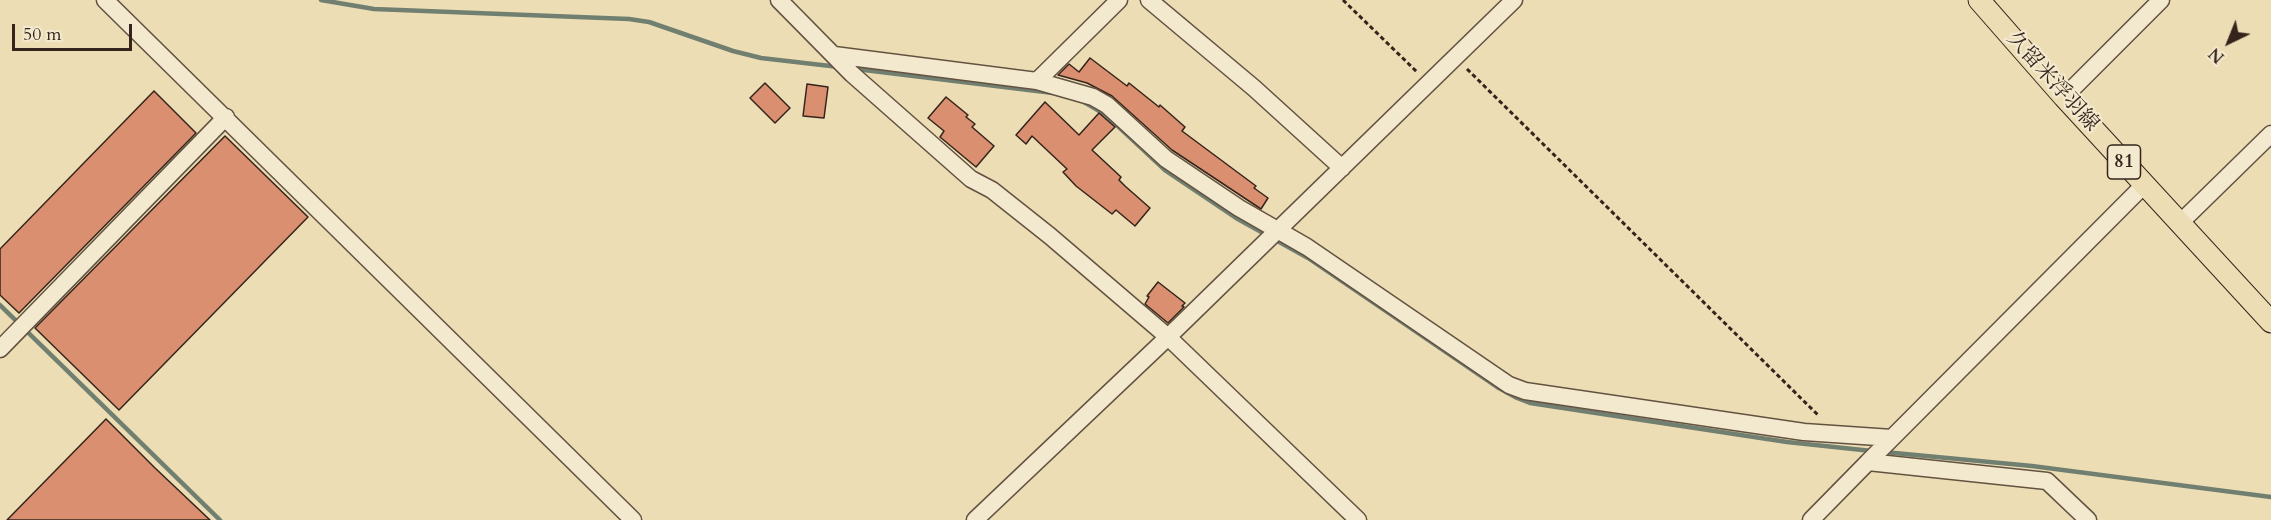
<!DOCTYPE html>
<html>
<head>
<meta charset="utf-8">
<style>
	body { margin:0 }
	#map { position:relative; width:2271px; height:520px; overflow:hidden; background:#ecddb4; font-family:Cardo,serif }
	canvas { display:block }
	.north { position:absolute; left:2199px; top:12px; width:60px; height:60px; -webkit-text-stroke:4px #f3e9ce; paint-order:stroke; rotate:223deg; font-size:16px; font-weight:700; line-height:24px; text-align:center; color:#35241b }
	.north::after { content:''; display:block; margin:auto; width:21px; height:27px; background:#35241b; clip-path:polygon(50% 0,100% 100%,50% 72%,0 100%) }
	.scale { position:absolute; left:12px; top:24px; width:120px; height:27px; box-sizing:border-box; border:3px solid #35241b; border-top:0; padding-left:8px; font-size:18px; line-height:21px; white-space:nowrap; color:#35241b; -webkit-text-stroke:4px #f3e9ce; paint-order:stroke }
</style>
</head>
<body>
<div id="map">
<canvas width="2271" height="520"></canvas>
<div class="north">N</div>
<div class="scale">50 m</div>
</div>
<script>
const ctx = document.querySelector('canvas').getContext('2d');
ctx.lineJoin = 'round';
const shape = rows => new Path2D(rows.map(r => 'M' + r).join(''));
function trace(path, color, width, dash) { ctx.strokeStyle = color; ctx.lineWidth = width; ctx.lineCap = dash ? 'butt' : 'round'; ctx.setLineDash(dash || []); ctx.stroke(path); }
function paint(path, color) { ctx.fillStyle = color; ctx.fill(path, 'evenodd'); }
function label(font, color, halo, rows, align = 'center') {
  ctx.font = font + ' Cardo,"Noto Serif JP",serif'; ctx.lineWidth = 4.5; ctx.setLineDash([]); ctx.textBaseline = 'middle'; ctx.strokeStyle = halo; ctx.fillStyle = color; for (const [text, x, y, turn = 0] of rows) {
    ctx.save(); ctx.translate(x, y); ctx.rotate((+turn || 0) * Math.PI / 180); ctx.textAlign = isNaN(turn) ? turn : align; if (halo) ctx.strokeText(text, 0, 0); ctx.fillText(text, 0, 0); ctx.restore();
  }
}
trace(shape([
	[321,0,374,9,629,19,649,22,733,51,761,58,839,67],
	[856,69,1053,93],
	[1084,102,1106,115,1166,171,1236,218,1308,258,1497,387,1517,398,1530,403,1787,442,1872,451],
	[0,305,220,520],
	[1884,452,2032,466,2271,497]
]), '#717f71', 4.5);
const building = shape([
	[1090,58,1127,86,1129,83,1159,107,1160,105,1185,127,1182,131,1256,186,1254,188,1268,198,1261,209,1172,150,1112,96,1087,83,1058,75,1069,64,1079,72,1090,58],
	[765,83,790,108,775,123,750,98,765,83],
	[807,84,828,87,824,118,803,116,807,84],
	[154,91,196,133,19,313,0,295,0,249,154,91],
	[946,97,968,115,966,117,975,124,972,127,994,146,976,167,940,137,944,131,928,118,946,97],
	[1045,102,1079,135,1099,113,1115,127,1092,150,1121,177,1119,180,1125,186,1150,208,1135,226,1116,210,1112,214,1076,186,1063,172,1067,169,1032,136,1026,144,1016,135,1045,102],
	[225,136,308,217,119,410,35,328,225,136],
	[1158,282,1185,303,1182,306,1184,307,1168,323,1145,304,1149,297,1147,296,1158,282],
	[106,419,155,468,210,520,7,520,106,419]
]);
paint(building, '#da9070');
trace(building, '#35241b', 1.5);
const minor = shape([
	[105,0,633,520],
	[779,0,852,74,971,179,992,190,1050,236,1168,337,1358,520],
	[1149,0,1254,88,1342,168],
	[834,55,1037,81,1119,0],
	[1037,81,1093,97,1107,105,1166,159,1239,208,1307,247,1509,385,1525,391,1804,432,1892,438],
	[2064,97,2161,0],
	[2180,223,2271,134],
	[0,349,226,117],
	[1868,462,2145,184],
	[975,520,1168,337,1514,0],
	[1811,520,1868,462,2047,481,2088,520]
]);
const major = shape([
	[1979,0,2064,97,2271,322]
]);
trace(minor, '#635241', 19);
trace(major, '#35241b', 23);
trace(shape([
	[1343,0,1417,72],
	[1467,69,1819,416]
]), '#35241b', 3, [4.5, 3]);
trace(minor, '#f3e9ce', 16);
trace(major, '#ecddb4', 21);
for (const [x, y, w] of [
	[2124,162,33]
]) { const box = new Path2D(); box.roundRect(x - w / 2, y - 17, w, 34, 4.5); ctx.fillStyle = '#f3e9ce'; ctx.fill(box); trace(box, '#35241b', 1.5); }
label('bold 20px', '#35241b', null, [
	["81",2124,162]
]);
label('21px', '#35241b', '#f3e9ce', [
	["久留米浮羽線",2052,82,48]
]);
</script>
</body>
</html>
